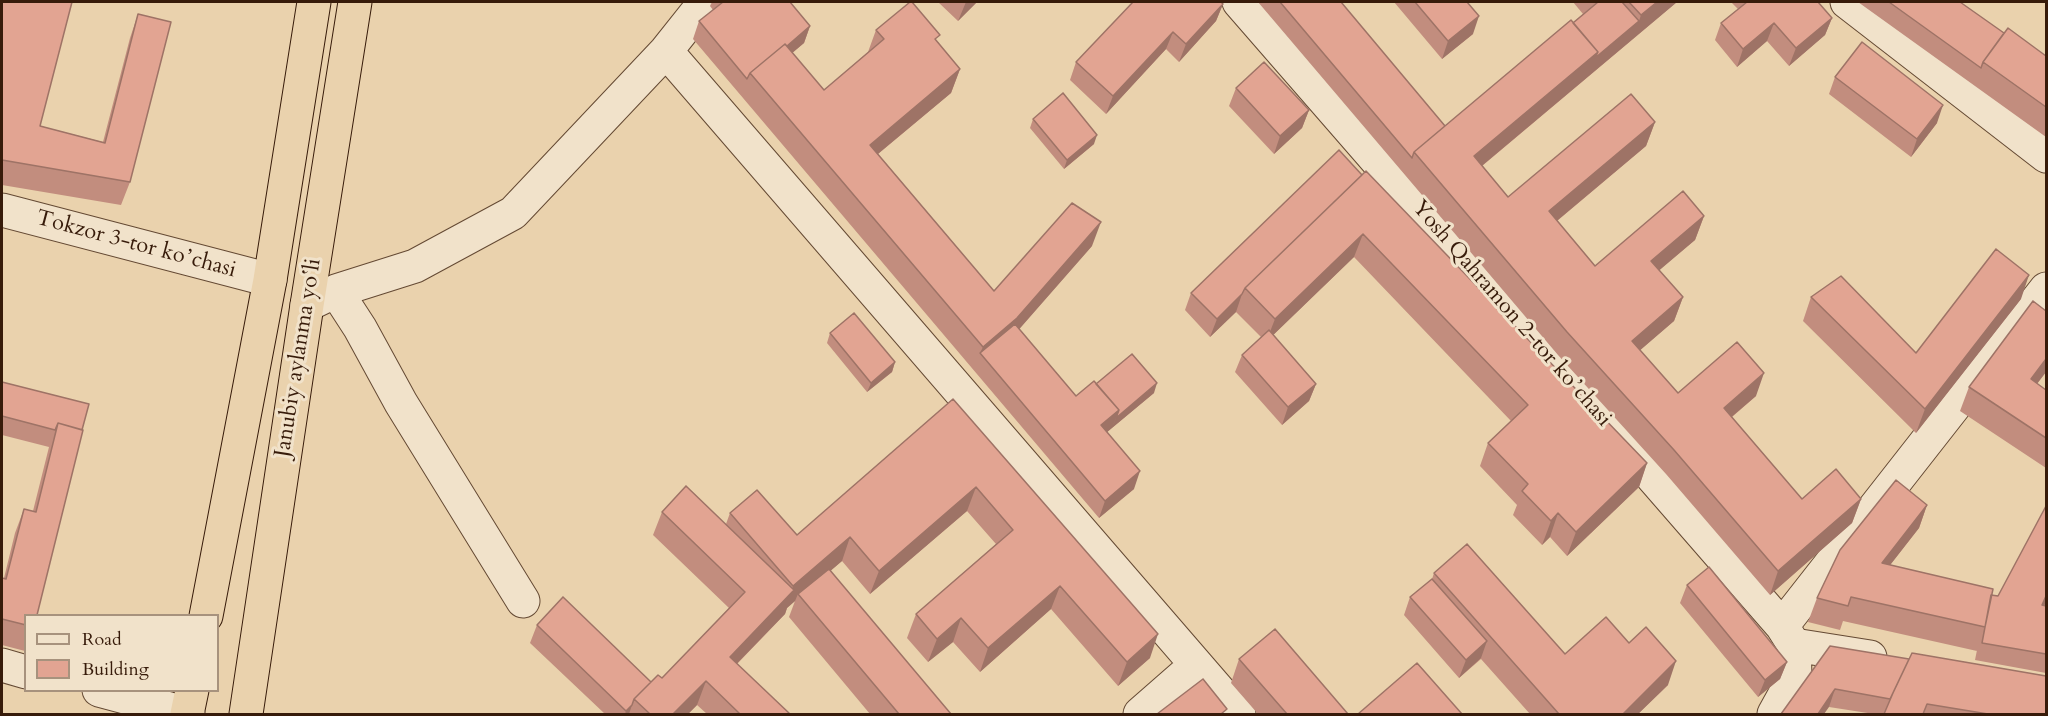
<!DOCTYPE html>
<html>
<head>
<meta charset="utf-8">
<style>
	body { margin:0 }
	#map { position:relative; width:2048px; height:716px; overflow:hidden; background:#ead2ad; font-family:Cardo,serif }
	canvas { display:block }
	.frame { position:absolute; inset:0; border:3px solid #371b0a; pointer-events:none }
	.legend { position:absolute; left:24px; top:614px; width:195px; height:78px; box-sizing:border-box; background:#f1e2ca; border:2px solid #a7927d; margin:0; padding:8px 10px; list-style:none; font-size:18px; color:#371b0a }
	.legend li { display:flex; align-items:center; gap:12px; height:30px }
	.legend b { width:30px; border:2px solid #a7927d }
</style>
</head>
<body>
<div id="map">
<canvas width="2048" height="716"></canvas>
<div class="frame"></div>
<ul class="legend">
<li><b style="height:8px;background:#f1e2ca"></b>Road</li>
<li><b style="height:16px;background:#e2a492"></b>Building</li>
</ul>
</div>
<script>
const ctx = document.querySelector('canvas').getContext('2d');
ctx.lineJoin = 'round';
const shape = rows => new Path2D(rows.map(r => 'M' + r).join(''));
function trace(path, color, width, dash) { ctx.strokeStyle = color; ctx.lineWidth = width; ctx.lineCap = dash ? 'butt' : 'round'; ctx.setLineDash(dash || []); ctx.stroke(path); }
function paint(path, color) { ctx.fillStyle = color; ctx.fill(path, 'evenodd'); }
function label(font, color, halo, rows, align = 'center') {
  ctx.font = font + ' Cardo,serif'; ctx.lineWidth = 6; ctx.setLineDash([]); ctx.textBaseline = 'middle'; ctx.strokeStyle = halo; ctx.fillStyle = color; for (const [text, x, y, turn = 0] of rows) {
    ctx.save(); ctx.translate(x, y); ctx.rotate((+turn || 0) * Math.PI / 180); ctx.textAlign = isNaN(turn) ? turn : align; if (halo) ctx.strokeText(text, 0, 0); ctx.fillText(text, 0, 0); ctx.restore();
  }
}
const minor = shape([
	[1239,2,1782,626],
	[1847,2,2046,156],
	[666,51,1239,714],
	[2,210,270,280],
	[336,291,360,328,401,403,523,601],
	[307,305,336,291,415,266,513,213,666,51,705,2],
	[1794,645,1870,657],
	[2,665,26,672],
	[99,690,188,714],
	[1140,714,1196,665],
	[1774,714,1795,676,1794,645,1782,626,2046,289]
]);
const highway = shape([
	[206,616,270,280,314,2],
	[187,714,192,690],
	[246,714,307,305,355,2]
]);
trace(minor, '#644933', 35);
trace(highway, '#371b0a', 35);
trace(minor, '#f1e2ca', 33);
trace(highway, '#ead2ad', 33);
paint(shape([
	[2,2,40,126,103,142,130,38,138,14,130,182,121,205,2,185],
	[712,2,790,2,810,26,804,43,792,53,824,90,868,52,876,30,938,42,960,69,951,93,878,154,994,291,1092,246,1019,329,1076,396,1096,384,1154,393,1107,432,1134,489,1099,518,693,39,699,21,713,10,710,6],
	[938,2,977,2,958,21],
	[1258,2,1341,2,1445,126,1583,14,1573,2,1677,2,1482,166,1508,197,1655,122,1646,146,1557,221,1595,266,1704,216,1695,240,1659,270,1683,297,1674,321,1640,350,1678,393,1756,396,1732,417,1802,499,1861,499,1852,523,1770,595,1666,474,1558,355],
	[1394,2,1467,2,1473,34,1442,59],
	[1731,2,1818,2,1832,18,1825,35,1789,66,1767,41,1737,67,1715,40,1721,23,1738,9],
	[1858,2,1960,2,2004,33,2046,56,2046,137],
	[1223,4,1216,21,1179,62,1166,49,1106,114,1070,80,1076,62],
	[1835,77,1937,123,1911,157,1829,94],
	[1236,88,1309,110,1302,128,1274,154,1229,106],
	[1033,119,1094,144,1064,169,1030,128],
	[1362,175,1647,463,1639,487,1567,556,1550,537,1542,545,1513,515,1517,505,1480,466,1488,443,1511,421,1354,257,1273,335,1316,384,1309,401,1282,425,1235,372,1242,355,1261,337,1236,312,1210,337,1185,310,1191,293],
	[1811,297,1916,353,2021,299,1916,433,1803,321],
	[830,333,895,362,892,372,867,392,827,343],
	[2046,372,2037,384,2046,390,2046,468,1960,411,1969,387],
	[2,382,89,404,26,615,25,651,2,645,2,578,4,578,15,533,24,509,33,511,49,447,2,435],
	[953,399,1150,658,1118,686,1051,609,980,672,953,642,928,662,907,638,916,614,996,544,967,511,870,594,842,561,830,571,951,714,870,714,789,617,795,601,787,608,785,614,737,664,790,714,707,714,697,705,688,714,605,714,530,643,537,625,651,682,662,678,729,608,653,535,662,512,726,524,730,513,797,535],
	[1927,505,1919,528,1890,565,1991,595,2046,602,2045,605,2046,606,2046,673,1975,660,1977,650,1977,651,1843,621,1840,630,1808,622,1817,598],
	[1434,573,1565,654,1629,643,1668,685,1638,714,1530,714,1481,659,1459,678,1404,615,1410,597,1432,579],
	[1687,585,1787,662,1780,679,1758,697,1680,603],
	[1830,646,2046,714,1874,714,1829,707],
	[1239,659,1348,714,1258,714,1231,683]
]), '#c28d7e');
paint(shape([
	[966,2,977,2,958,21],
	[1657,2,1677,2,1465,180,1474,156,1598,52,1639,21,1641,15],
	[1223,4,1216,21,1179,62,1186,44],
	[1479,16,1473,34,1442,59,1448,41],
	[1832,18,1825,35,1789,66,1796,48],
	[1774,23,1767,41,1737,67,1743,49],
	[810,26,804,43,758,82,752,75],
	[1173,32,1166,49,1106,114,1113,96],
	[960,69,951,93,861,168,870,145],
	[1943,105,1937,123,1911,157,1917,139],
	[1309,110,1302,128,1274,154,1280,136],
	[1655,122,1646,146,1540,235,1549,211],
	[1097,135,1094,144,1064,169,1067,160],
	[1704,216,1695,240,1642,285,1651,261],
	[1101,222,1092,246,1008,342,980,353,983,347],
	[1363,234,1354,257,1266,342,1275,319],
	[2029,275,2021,299,1916,433,1925,409],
	[1242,294,1236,312,1210,337,1217,319],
	[1683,297,1674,321,1623,365,1632,341],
	[2046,359,2046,372,2022,403,2031,379],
	[895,362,892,372,867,392,871,383],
	[1764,373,1756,396,1715,431,1724,408],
	[1157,383,1154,393,1112,428,1116,418],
	[1316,384,1309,401,1282,425,1288,407],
	[1119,410,1112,428,1094,443,1101,425],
	[1647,463,1639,487,1567,556,1576,532],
	[1140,471,1134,489,1099,518,1105,501],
	[976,487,967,511,870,594,879,571],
	[1861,499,1852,523,1770,595,1778,571],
	[1927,505,1919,528,1873,587,1882,563],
	[1558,513,1550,537,1542,545,1551,521],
	[850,537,842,561,800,597,798,594,795,601,787,608,785,614,721,680,730,657,791,593,793,586],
	[1060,586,1051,609,980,672,988,648],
	[2046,596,2046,602,2036,622,2042,605],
	[961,618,953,642,928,662,937,639],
	[1158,634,1150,658,1118,686,1127,662],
	[1487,641,1481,658,1459,678,1466,660],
	[1676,661,1668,685,1638,714,1623,714],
	[1787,662,1780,679,1758,697,1765,680],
	[706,681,697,705,688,714,673,714],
	[1835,689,1829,707,1824,714,1818,714],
	[632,705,629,714,625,714,626,711]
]), '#9e7366');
const building = shape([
	[2,2,72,2,40,126,105,143,138,14,171,22,130,182,2,160,2,2],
	[723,2,790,2,810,26,787,46,785,44,750,73,747,79,699,21,723,2],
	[910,2,912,2,940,35,935,39,960,69,870,145,994,291,1072,203,1101,222,1017,318,983,347,750,73,785,44,824,90,884,39,876,30,910,2],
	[1133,2,1221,2,1223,4,1186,44,1173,32,1113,96,1076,62,1133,2],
	[1280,2,1341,2,1445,126,1414,152,1412,158,1280,2],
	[1415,2,1467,2,1479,16,1448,41,1415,2],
	[1598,2,1622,2,1639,21,1595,58,1598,52,1573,23,1598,2],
	[1629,2,1657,2,1641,15,1629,2],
	[1747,2,1818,2,1832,18,1796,48,1774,23,1743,49,1721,23,1747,2],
	[1889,2,1960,2,2004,33,1983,62,1981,68,1889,2],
	[1571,20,1598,52,1474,156,1508,197,1631,94,1655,122,1549,211,1595,266,1683,191,1704,216,1651,261,1683,297,1632,341,1678,393,1737,342,1764,373,1724,408,1802,499,1836,469,1861,499,1778,571,1674,450,1567,332,1414,152,1571,20],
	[2008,28,2046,56,2046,107,1983,62,2008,28],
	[1862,42,1943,105,1917,139,1835,77,1862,42],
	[1264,62,1309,110,1280,136,1236,88,1264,62],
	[1063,93,1097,135,1067,160,1033,119,1063,93],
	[1339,150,1362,175,1245,288,1242,294,1217,319,1191,293,1339,150],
	[1366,171,1647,463,1576,532,1558,513,1551,521,1522,491,1528,484,1488,443,1528,405,1363,234,1275,319,1245,288,1366,171],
	[1996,249,2029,275,1925,409,1811,297,1841,276,1916,353,1996,249],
	[2033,301,2046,311,2046,359,2031,379,2046,390,2046,438,1969,387,2033,301],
	[854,313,895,362,871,383,830,333,854,313],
	[1015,324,1076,396,1094,381,1119,410,1101,425,1140,471,1105,501,980,353,1015,324],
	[1269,330,1316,384,1288,407,1242,355,1269,330],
	[1132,354,1157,383,1116,418,1119,410,1096,384,1132,354],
	[2,382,89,404,82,430,58,423,55,430,2,416,2,382],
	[953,399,1158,634,1127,662,1060,586,988,648,961,618,937,639,916,614,1013,530,976,487,879,571,850,537,793,586,730,513,757,490,797,535,953,399],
	[58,423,83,430,37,615,26,615,26,625,2,619,2,578,6,579,24,509,36,512,58,423],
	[1896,480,1927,505,1882,563,1993,589,1985,627,1851,597,1848,606,1817,598,1840,550,1896,480],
	[686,486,794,590,730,657,790,714,740,714,706,681,673,714,650,714,634,699,658,675,662,678,745,592,662,512,686,486],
	[2046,506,2046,596,2042,605,2046,606,2046,654,1982,643,1991,595,1998,596,2046,506],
	[1467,544,1565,654,1606,617,1629,643,1646,627,1676,661,1623,714,1559,714,1434,573,1467,544],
	[1709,567,1787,662,1765,680,1687,585,1709,567],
	[829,569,951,714,899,714,798,594,829,569],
	[1432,579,1487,641,1466,660,1410,597,1432,579],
	[563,597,651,682,634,699,632,705,626,711,537,625,563,597],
	[1275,629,1348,714,1287,714,1239,659,1275,629],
	[1830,646,1909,659,1890,699,1835,689,1818,714,1781,714,1830,646],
	[1912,653,2046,676,2046,714,1988,714,1927,704,1923,714,1884,714,1893,693,1912,653],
	[1417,663,1462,714,1358,714,1417,663],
	[1203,679,1227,709,1221,714,1157,714,1203,679]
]);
paint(building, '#e2a492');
trace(building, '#9e7366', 1.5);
label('22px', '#371b0a', '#f1e2ca', [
	["Tokzor 3-tor koʼchasi",136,245,15],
	["Yosh Qahramon 2-tor koʼchasi",1511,314,49],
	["Janubiy aylanma yoʻli",299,358,-81]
]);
</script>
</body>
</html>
